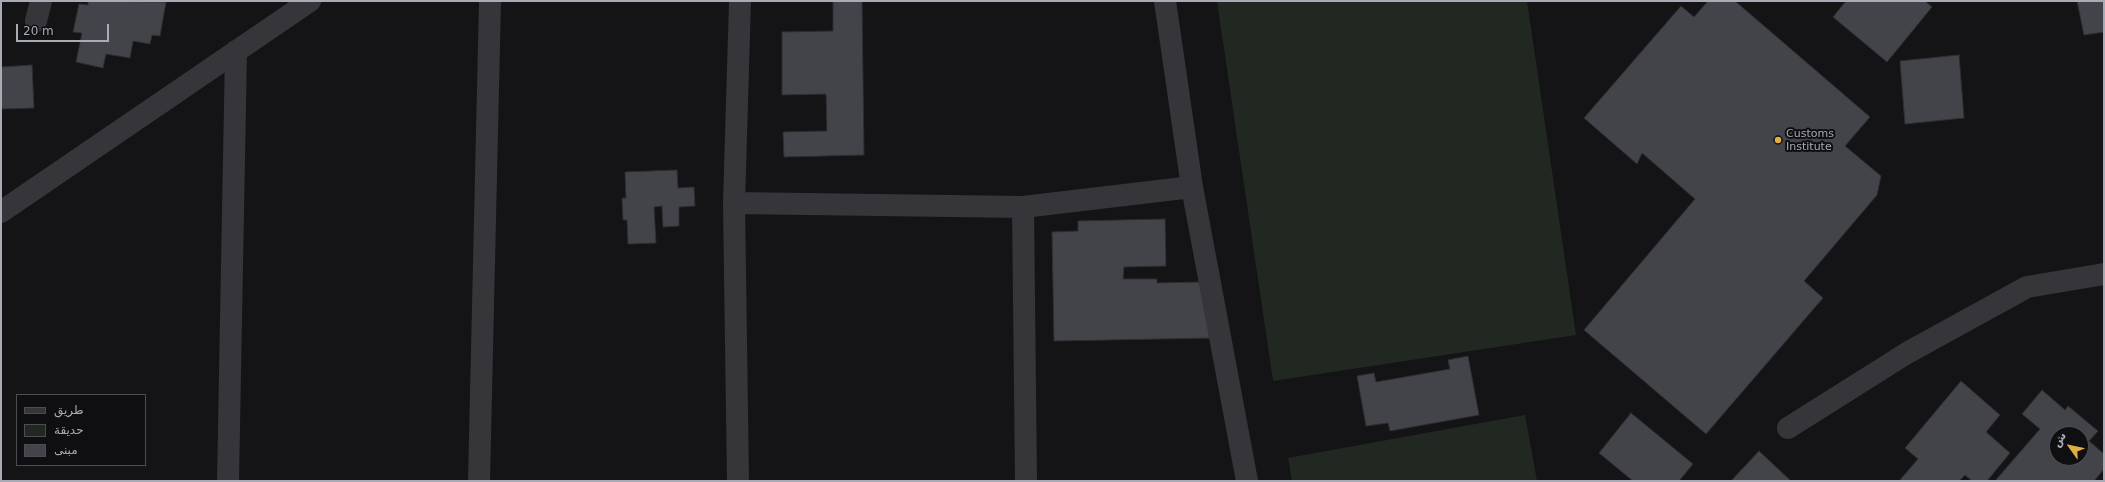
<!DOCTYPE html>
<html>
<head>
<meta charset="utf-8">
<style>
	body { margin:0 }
	#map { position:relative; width:2105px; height:482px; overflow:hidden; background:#141416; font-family:"DejaVu Sans","Noto Naskh Arabic",sans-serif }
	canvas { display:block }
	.frame { position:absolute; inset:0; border:2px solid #a7abb5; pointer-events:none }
	.legend { position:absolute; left:16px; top:394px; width:130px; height:72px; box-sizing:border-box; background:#0f0f11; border:1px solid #4c4d53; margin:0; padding:5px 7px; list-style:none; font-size:12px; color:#a7abb5 }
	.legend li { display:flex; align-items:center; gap:8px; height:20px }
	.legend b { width:20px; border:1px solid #4c4d53 }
	.north { position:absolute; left:2049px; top:426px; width:40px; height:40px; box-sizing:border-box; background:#0f0f11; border:1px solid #4c4d53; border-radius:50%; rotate:303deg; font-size:11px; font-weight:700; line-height:16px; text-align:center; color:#a7abb5 }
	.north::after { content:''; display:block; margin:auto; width:14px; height:18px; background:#e0ae42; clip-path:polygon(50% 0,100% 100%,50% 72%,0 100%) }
	.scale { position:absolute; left:16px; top:24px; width:93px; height:18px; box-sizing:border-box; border:2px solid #a7abb5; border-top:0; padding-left:5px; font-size:12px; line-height:14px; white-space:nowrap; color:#a7abb5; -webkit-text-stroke:3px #0f0f11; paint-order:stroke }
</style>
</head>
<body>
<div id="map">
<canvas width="2105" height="482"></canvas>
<div class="frame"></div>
<ul class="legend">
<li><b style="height:5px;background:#36363a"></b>طريق</li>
<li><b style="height:11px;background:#212822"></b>حديقة</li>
<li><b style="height:11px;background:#434449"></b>مبنى</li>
</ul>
<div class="north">ش</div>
<div class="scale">20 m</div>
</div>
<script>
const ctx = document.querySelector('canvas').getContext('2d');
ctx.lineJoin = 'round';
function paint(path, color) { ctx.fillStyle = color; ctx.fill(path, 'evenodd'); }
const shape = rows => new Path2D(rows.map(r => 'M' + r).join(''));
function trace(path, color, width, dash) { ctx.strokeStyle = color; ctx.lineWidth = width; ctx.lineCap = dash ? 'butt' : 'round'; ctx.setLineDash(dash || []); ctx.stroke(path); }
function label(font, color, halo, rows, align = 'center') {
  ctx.font = font + ' "DejaVu Sans",sans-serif'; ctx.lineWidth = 4; ctx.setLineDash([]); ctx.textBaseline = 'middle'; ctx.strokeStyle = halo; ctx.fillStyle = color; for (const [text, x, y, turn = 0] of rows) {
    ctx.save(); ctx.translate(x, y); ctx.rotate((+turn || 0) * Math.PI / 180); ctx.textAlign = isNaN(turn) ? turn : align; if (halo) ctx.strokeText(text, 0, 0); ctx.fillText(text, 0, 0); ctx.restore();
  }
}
paint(shape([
	[1217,1,1527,1,1576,335,1273,381],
	[1525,415,1537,481,1292,481,1288,458]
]), '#212822');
const building = shape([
	[88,1,166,2,160,36,152,35,150,44,133,41,130,58,106,54,103,68,76,62,82,33,73,32,79,4,88,5,88,1],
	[833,1,862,1,864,155,784,157,783,132,827,131,826,94,782,95,782,32,833,31,833,1],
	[1708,1,1735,1,1870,117,1845,146,1881,176,1877,195,1804,281,1823,298,1706,434,1584,330,1695,199,1642,153,1637,164,1584,118,1681,6,1694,17,1708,1],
	[1846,1,1925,1,1932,7,1887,62,1833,17,1846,1],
	[2077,1,2104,1,2104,32,2084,35,2077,1],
	[1959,55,1964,118,1905,124,1900,61,1959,55],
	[32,65,34,108,1,109,1,67,32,65],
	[677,170,678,188,694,187,695,206,679,207,679,226,663,227,662,206,654,207,656,243,628,244,627,220,623,220,622,198,626,198,625,172,677,170],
	[1165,219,1166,266,1124,267,1123,279,1157,279,1157,283,1200,282,1211,338,1054,341,1052,232,1078,231,1078,221,1165,219],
	[1468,356,1479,415,1390,431,1388,423,1366,426,1357,376,1374,373,1376,382,1450,369,1448,360,1468,356],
	[1961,381,2000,415,1986,432,2010,453,1987,481,1972,481,1965,475,1959,481,1899,481,1918,459,1905,448,1961,381],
	[2042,390,2065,410,2068,406,2098,431,2089,441,2104,454,2104,469,2094,481,1995,481,2040,429,2022,414,2042,390],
	[2057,434,2081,434,2081,458,2057,458,2057,434],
	[1631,413,1693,464,1679,481,1633,481,1599,453,1631,413],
	[1759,451,1791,481,1731,481,1759,451]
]);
paint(building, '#434449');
trace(building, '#2f2f32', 1);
trace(shape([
	[1165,1,1192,187,1247,481],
	[36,21,41,1],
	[734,203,1023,207,1192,187],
	[1023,207,1026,481],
	[1,212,310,1],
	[1788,428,1907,353,2027,287,2104,274],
	[228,481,236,51],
	[479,481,490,1],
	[738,481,734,203,740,1]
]), '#36363a', 22);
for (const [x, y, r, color] of [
	[1778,140,4,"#e0ae42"]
]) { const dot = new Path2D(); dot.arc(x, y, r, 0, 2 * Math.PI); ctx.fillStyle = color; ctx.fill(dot); trace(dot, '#0f0f11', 1.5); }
label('11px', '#a7abb5', '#0f0f11', [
	["Customs",1786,134],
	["Institute",1786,147]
], 'left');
</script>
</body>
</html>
